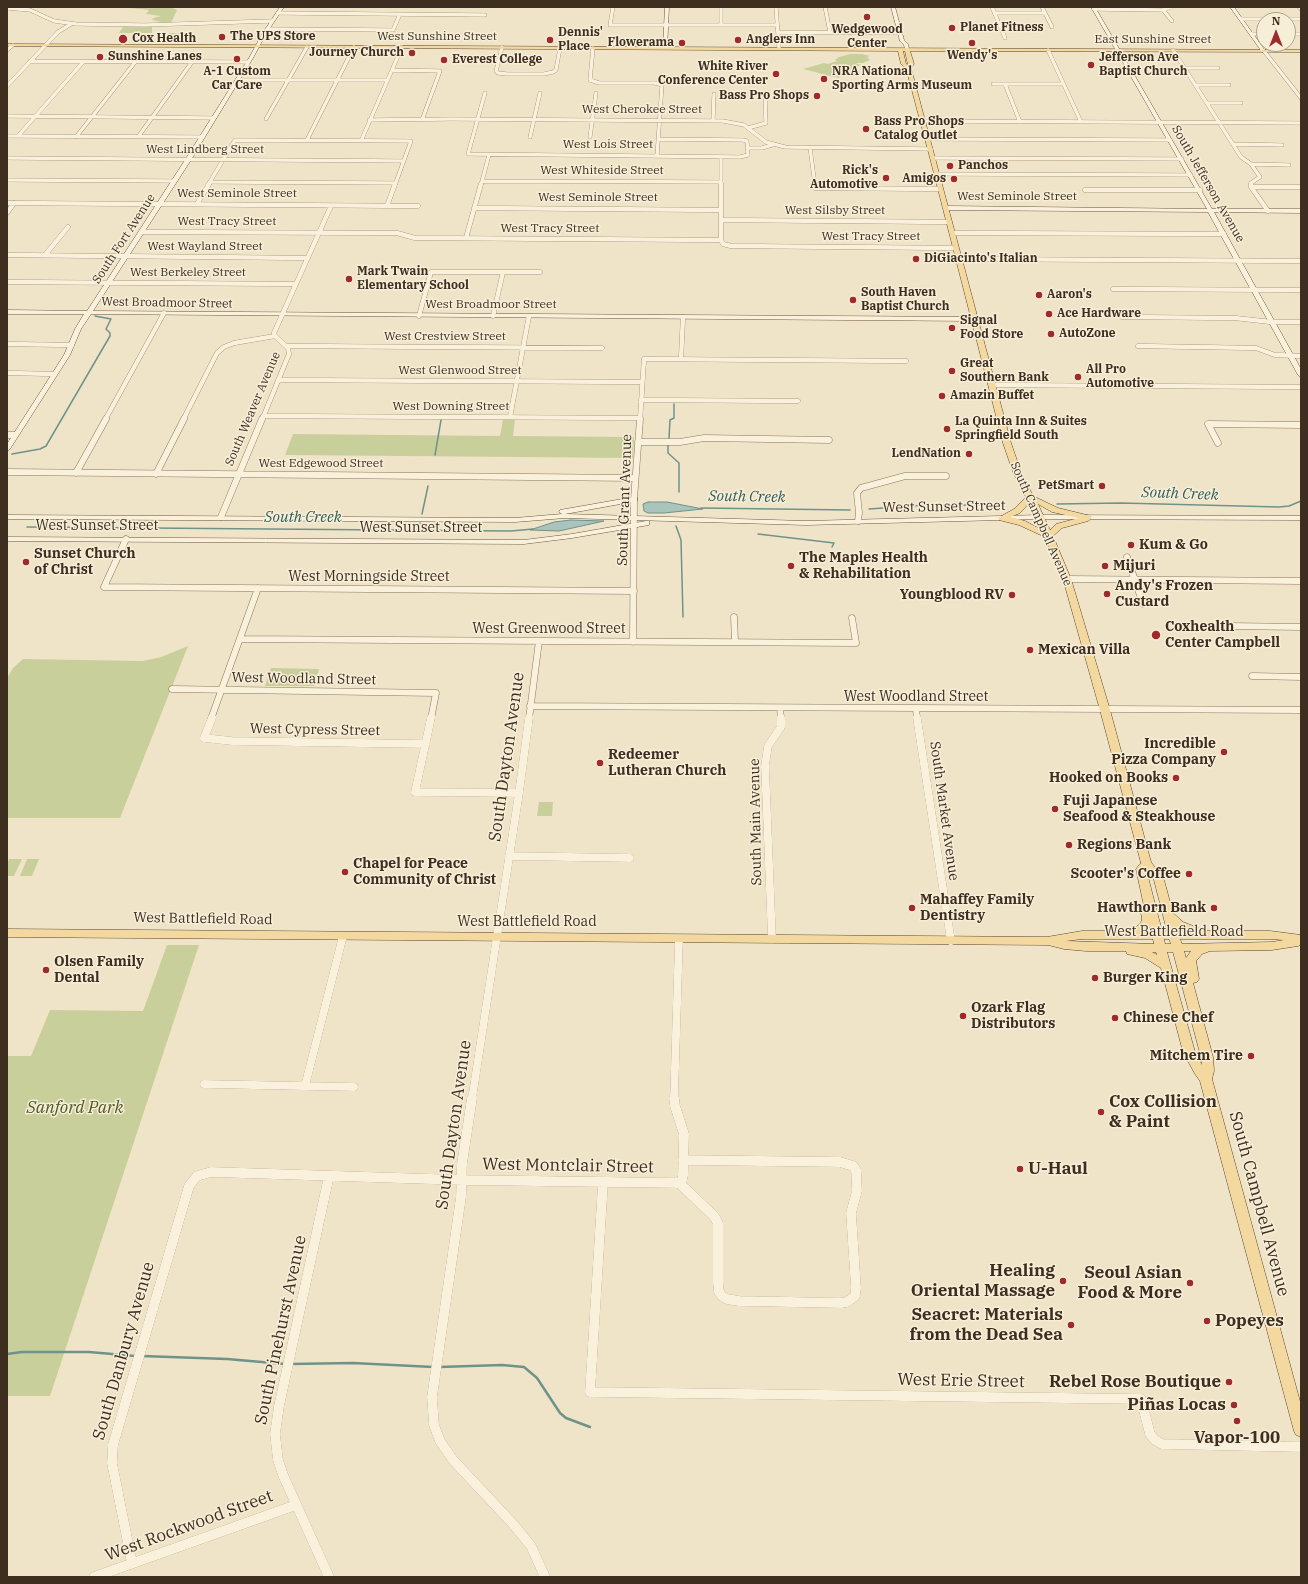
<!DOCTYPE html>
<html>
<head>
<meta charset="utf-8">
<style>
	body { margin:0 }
	#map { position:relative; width:1308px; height:1584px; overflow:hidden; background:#f0e4c8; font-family:"IBM Plex Serif",serif }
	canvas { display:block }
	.frame { position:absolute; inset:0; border:8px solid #3d2e20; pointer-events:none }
	.north { position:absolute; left:1256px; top:12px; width:40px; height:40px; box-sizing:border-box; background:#f7eed8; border:1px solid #ada18e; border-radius:50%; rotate:0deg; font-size:11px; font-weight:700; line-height:16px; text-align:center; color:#3d2e20 }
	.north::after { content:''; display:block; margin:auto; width:14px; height:18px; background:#9e2a2b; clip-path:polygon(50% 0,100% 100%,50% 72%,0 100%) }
</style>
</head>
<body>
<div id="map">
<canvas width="1308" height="1584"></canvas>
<div class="frame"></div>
<div class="north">N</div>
</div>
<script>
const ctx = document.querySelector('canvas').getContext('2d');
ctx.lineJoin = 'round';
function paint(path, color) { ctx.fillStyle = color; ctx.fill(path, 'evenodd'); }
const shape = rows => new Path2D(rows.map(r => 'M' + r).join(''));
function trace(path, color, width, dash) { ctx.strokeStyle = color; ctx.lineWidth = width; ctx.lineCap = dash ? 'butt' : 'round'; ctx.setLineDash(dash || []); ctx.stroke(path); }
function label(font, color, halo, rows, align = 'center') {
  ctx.font = font + ' "IBM Plex Serif",serif'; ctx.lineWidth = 3; ctx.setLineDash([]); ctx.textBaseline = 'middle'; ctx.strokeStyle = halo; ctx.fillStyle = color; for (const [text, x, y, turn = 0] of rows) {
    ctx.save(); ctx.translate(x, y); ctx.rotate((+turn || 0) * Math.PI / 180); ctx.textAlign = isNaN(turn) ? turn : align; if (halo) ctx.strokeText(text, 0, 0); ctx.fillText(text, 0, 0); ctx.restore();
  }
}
paint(shape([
	[120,7,170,7,177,10,171,23,164,23,153,20,152,19,154,18,161,16,146,14,149,10],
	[123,27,152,27,152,33,119,33],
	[169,33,186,33,179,42,163,41],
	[1128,52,1149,52,1155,62,1129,62,1125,54],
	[850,54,862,54,870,56,867,57,870,60,863,63,855,63,861,65,843,73,847,74,838,78,803,69,824,63,828,64,837,61,835,60,839,57],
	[503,419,515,419,513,436,634,437,633,458,285,455,293,434,500,436],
	[188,646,120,818,7,818,7,678,13,668,23,659,143,661,161,657],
	[271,668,319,669,314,686,265,686],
	[539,802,553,802,552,816,537,816],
	[9,859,22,859,14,876,7,876,7,864],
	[27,859,39,859,32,876,20,876],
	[167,945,199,945,50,1396,7,1396,7,1056,31,1056,50,1010,143,1011]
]), '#c9cf9b');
const water = shape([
	[648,502,667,502,703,509,664,513,648,513,644,511,643,504,648,502],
	[571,520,604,521,559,531,530,530,554,522,571,520]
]);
paint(water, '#a9c4bc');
trace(water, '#6f938a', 1);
trace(shape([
	[669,438,670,420,674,418,674,404],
	[668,444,668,453,679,463,679,492],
	[12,454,40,449,46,446,110,336,110,333,106,329,111,319,95,316],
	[435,455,441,420],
	[1057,504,1121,503,1279,507,1289,506,1301,501],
	[701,508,850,510],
	[869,509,925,505,991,505],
	[422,514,428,486],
	[676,526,681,540,683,617],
	[27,527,511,531,533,529],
	[418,530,420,523],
	[758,534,834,543,832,547]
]), '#6f938a', 1.5);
trace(shape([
	[7,1354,22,1352,89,1352,135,1356],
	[142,1356,227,1359,285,1364],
	[291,1364,353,1363,433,1367],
	[439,1367,502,1365,524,1367,537,1378,560,1413,566,1418,590,1427]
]), '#6f938a', 2.5);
const streetFar4 = shape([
	[613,7,610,25,777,25],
	[721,7,721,25],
	[776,7,779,48],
	[825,7,830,32],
	[992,7,1005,38],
	[1042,7,1052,27],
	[1299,7,1301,9],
	[7,8,30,10,54,21,76,24,145,25,272,21],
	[1094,9,1163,10,1171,7],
	[1163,10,1172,21],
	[278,13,485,15],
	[995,13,1045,13],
	[1241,19,1301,19],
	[267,29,393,30,400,14],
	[778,32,900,33],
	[1252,34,1264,34],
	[1288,34,1301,34],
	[502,47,496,71,498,73,507,74,544,74,553,72,556,70,560,48],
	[593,48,590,80,599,83,655,83,662,85,657,156],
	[7,50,13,45],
	[1048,50,1081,122],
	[1173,50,1241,157,1251,164,1260,177,1251,183,1251,185],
	[1264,51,1301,98],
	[30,61,248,62],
	[1185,68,1218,68],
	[392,70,440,71,422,120],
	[237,80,387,80],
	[993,84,1063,84],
	[1005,84,1020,122],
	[1196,85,1229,85],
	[7,86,58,32,71,24],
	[485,93,468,154,740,157,748,155,747,141,743,140,659,139],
	[1207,103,1241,103],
	[7,116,213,118],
	[266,119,307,47],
	[369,120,452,119,723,121,744,125,766,142,785,147,931,149],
	[713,120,714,94],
	[922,121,1301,123],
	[748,128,766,123,765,94],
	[7,136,203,137],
	[18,136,84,61],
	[76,137,136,61],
	[138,137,192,62],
	[530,137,540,93],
	[590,137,596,93],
	[928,139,1170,140],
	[307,140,354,47],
	[361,141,402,47],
	[1233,144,1282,145],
	[747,148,762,148,772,145],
	[810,148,815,185],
	[721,157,721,185],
	[7,158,404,161],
	[933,158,1182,159],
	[1251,164,1289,165],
	[937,174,1191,175],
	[7,180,175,181],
	[482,181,721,182],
	[211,182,396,183],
	[208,185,235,140,411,141,395,185],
	[481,185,489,155]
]);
const streetFar3 = shape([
	[721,184,721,240],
	[814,184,815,188,940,189],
	[1251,184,1251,187,1268,211],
	[1251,187,1301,187],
	[1085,190,1200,190],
	[7,203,418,206],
	[197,204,209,184],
	[387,206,395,184],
	[474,208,721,210],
	[7,213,14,203],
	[721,220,949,222],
	[142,232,397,233,415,238,721,240],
	[952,233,1224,234],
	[466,238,481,184],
	[721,240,723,244,731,246,956,248],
	[7,255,308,258],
	[45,255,68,227],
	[959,259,1301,261],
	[7,282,296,284],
	[1113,289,1301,290],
	[419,316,431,272,540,272],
	[493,316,503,272],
	[1122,317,1235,318,1271,322,1301,322],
	[7,344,72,345],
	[287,346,602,348],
	[1138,346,1256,348,1275,355,1301,356],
	[681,359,683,317],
	[7,373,55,374],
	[278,380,642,382],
	[991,385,1301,387],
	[641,400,798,401],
	[263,416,640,418],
	[510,417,529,316],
	[105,420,164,313],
	[183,420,217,353,224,347,234,343,275,336],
	[262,420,289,354,288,348,275,336,274,333,331,206],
	[640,420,644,359,906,361]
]);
const streetFar2 = shape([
	[7,435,15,435],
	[638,442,680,442,704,438,829,440],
	[1218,443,1208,424,1301,425],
	[7,472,635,478],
	[76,473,106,419],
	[156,474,184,419],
	[221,517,262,419],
	[858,521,859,513,857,493,861,488,905,476,946,476],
	[126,539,104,587,634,591],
	[1127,557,1143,604],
	[1067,579,1301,581],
	[734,617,735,642],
	[1230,626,1301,627],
	[241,639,856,643,852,618],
	[633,642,634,499,640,419],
	[1252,676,1301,677],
	[172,689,436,693,431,719],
	[530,706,1301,710],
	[780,708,781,719],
	[916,709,917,719],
	[211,719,258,588],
	[529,719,539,641]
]);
const streetFar1 = shape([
	[212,718,204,738,232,741,426,744],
	[431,718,415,792,519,793],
	[917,718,951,941],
	[509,856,630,858],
	[772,939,765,766,768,746,781,727,781,718],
	[204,1084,354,1087],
	[305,1086,343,936],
	[472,1099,519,793,529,718],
	[674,1099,679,939]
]);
const street = shape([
	[472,1098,462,1164,461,1197,432,1397,434,1425,440,1441,453,1460,513,1524,531,1546,545,1577],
	[674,1098,675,1106,684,1134,683,1175,682,1180,679,1183],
	[329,1176,279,1406,275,1434,278,1460,283,1475,329,1577],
	[603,1183,590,1392,1141,1399,1150,1434,1155,1440,1162,1444,1301,1447],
	[679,1183,714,1216,718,1223,718,1283,719,1292,722,1296,727,1299,739,1301,841,1303,847,1302,855,1296,856,1288,851,1213,857,1191,856,1170,853,1166,840,1162,683,1160],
	[132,1563,112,1463,113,1445,189,1186,197,1176,211,1172,462,1180,679,1183],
	[94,1577,296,1505]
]);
const secondary = shape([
	[280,7,284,7,266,34,253,58,191,160,93,311,974,317,977,319,974,321,91,314,81,329,70,355,10,449,7,451,7,444,64,355,75,329,84,314,7,314,7,310,87,311,185,160,249,58,262,34,280,7],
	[665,7,669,7,667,48,665,49,663,48,665,7],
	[891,7,895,7,904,40,908,44,909,49,905,49,904,45,900,41,891,7],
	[1091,7,1095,7,1212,209,1301,209,1301,213,1214,212,1301,369,1301,377,1298,375,1208,212,945,210,942,208,945,206,1207,209,1091,7],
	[1230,7,1234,7,1266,52,1262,52,1230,7],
	[634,497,637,497,637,501,565,514,806,521,1040,515,1301,516,1301,520,1040,519,806,525,565,518,515,522,7,519,7,515,515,518,562,514,559,512,560,510,634,497],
	[646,521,649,521,649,525,572,538,524,544,7,541,7,537,524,540,572,534,646,521]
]);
const primary = shape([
	[7,44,1301,50,1301,52,910,51,914,64,911,68,1011,443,1021,472,1033,496,1058,508,1091,516,1092,518,1088,521,1062,528,1053,536,1071,579,1110,710,1151,862,1164,880,1173,913,1183,922,1206,931,1270,931,1301,935,1301,945,1298,946,1272,950,1210,951,1202,954,1196,961,1199,979,1197,982,1193,983,1213,1057,1214,1071,1212,1079,1301,1405,1301,1437,1296,1435,1294,1431,1200,1081,1195,1074,1183,1052,1161,968,1145,958,1127,954,1126,951,1086,951,1064,949,1048,945,7,937,7,929,1047,937,1082,931,1129,931,1135,928,1141,923,1142,918,1140,909,1144,906,1136,869,1141,863,1100,710,1063,579,1045,537,1019,525,999,520,998,518,1014,509,1026,497,1013,472,1003,443,930,158,906,68,901,64,898,51,7,46,7,44],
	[903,51,905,51,908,65,906,64,903,51],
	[1029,503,1039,522,1042,530,1025,521,1010,517,1020,513,1029,503],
	[1038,504,1052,512,1079,518,1056,524,1050,530,1038,504],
	[1146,869,1154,880,1167,931,1162,931,1146,869],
	[1150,927,1151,931,1145,931,1150,927],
	[1178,928,1186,931,1178,931,1178,928],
	[1082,939,1153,939,1154,944,1066,941,1082,939],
	[1164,939,1169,939,1171,944,1165,944,1164,939],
	[1180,939,1270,939,1284,940,1272,942,1182,944,1180,939],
	[1184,951,1191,951,1186,958,1184,951],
	[1149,952,1156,952,1157,955,1152,952,1149,952],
	[1167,952,1173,952,1201,1057,1202,1065,1195,1052,1167,952]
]);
trace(streetFar4, '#8d765c', 4);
trace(streetFar3, '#8d765c', 5);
trace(streetFar2, '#8d765c', 7);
trace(streetFar1, '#8d765c', 8);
trace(street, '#8d765c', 10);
trace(secondary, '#6f573f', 1);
trace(primary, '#5b4430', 1);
trace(streetFar4, '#faf1dc', 3.5);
trace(streetFar3, '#faf1dc', 4.5);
trace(streetFar2, '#faf1dc', 6);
trace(streetFar1, '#faf1dc', 8);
trace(street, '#faf1dc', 10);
paint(secondary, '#faf1dc');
paint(primary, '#f3d9a0');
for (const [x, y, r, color] of [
	[867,17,4,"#9e2a2b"],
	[952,28,4,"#9e2a2b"],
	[222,37,4,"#9e2a2b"],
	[123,39,5,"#9e2a2b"],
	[550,40,4,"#9e2a2b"],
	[738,40,4,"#9e2a2b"],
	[682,43,4,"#9e2a2b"],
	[972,43,4,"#9e2a2b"],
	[412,53,4,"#9e2a2b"],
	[100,57,4,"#9e2a2b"],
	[237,59,4,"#9e2a2b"],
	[444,60,4,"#9e2a2b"],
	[1091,65,4,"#9e2a2b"],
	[776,74,4,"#9e2a2b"],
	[824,79,4,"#9e2a2b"],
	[817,96,4,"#9e2a2b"],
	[866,129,4,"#9e2a2b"],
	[950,166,4,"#9e2a2b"],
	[886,178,4,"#9e2a2b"],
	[954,179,4,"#9e2a2b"],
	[916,259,4,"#9e2a2b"],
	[349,279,4,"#9e2a2b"],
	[1039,295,4,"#9e2a2b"],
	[853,300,4,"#9e2a2b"],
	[1049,314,4,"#9e2a2b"],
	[952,328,4,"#9e2a2b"],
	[1051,334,4,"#9e2a2b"],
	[952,371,4,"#9e2a2b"],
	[1078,377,4,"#9e2a2b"],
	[942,396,4,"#9e2a2b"],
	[947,429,4,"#9e2a2b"],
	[969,454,4,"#9e2a2b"],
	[1102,486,4,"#9e2a2b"],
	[1131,545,4,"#9e2a2b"],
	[26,562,4,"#9e2a2b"],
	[791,566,4,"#9e2a2b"],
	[1105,566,4,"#9e2a2b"],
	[1107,594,4,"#9e2a2b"],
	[1012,595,4,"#9e2a2b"],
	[1156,635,5,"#9e2a2b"],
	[1030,650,4,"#9e2a2b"],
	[1224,752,4,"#9e2a2b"],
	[600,763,4,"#9e2a2b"],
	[1176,778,4,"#9e2a2b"],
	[1055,809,4,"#9e2a2b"],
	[1069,845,4,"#9e2a2b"],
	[345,872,4,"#9e2a2b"],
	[1189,874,4,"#9e2a2b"],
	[912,908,4,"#9e2a2b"],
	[1214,908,4,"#9e2a2b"],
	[46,970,4,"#9e2a2b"],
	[1095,978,4,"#9e2a2b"],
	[963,1016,4,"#9e2a2b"],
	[1115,1018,4,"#9e2a2b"],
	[1251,1056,4,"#9e2a2b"],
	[1101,1112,4,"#9e2a2b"],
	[1020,1169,4,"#9e2a2b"],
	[1063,1281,4,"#9e2a2b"],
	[1190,1283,4,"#9e2a2b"],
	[1207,1321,4,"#9e2a2b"],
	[1071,1325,4,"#9e2a2b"],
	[1229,1382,4,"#9e2a2b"],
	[1234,1405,4,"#9e2a2b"],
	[1237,1421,4,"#9e2a2b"]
]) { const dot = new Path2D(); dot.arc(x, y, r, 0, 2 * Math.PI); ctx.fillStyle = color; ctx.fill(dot); trace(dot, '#f7eed8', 1.5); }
label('bold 12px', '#3d2e20', '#f7eed8', [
	["Planet Fitness",960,28],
	["Wedgewood",867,30,"center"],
	["Center",867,44,"center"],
	["Dennis'",558,33],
	["Place",558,47],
	["The UPS Store",230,37],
	["Cox Health",132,39],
	["Anglers Inn",746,40],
	["Flowerama",674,43,"right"],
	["Journey Church",404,53,"right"],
	["Wendy's",972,56,"center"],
	["Sunshine Lanes",108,57],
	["Jefferson Ave",1099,58],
	["Baptist Church",1099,72],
	["Everest College",452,60],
	["White River",768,67,"right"],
	["Conference Center",768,81,"right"],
	["A-1 Custom",237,72,"center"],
	["Car Care",237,86,"center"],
	["NRA National",832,72],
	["Sporting Arms Museum",832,86],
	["Bass Pro Shops",809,96,"right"],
	["Bass Pro Shops",874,122],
	["Catalog Outlet",874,136],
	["Panchos",958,166],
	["Rick's",878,171,"right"],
	["Automotive",878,185,"right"],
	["Amigos",946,179,"right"],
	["DiGiacinto's Italian",924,259],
	["Mark Twain",357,272],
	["Elementary School",357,286],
	["South Haven",861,293],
	["Baptist Church",861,307],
	["Aaron's",1047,295],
	["Ace Hardware",1057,314],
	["Signal",960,321],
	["Food Store",960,335],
	["AutoZone",1059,334],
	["Great",960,364],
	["Southern Bank",960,378],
	["All Pro",1086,370],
	["Automotive",1086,384],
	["Amazin Buffet",950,396],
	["La Quinta Inn & Suites",955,422],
	["Springfield South",955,436],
	["LendNation",961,454,"right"],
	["PetSmart",1094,486,"right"]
], 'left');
label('12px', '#3d2e20', '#f7eed8', [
	["West Sunshine Street",437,37],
	["East Sunshine Street",1153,40],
	["West Cherokee Street",642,110],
	["West Lois Street",608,145],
	["West Lindberg Street",205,150],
	["West Whiteside Street",602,171],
	["South Jefferson Avenue",1208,184,60],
	["West Seminole Street",237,194],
	["West Seminole Street",1017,197],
	["West Seminole Street",598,198],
	["West Silsby Street",835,211],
	["West Tracy Street",227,222],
	["West Tracy Street",550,229],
	["West Tracy Street",871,237],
	["South Fort Avenue",124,239,-57],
	["West Wayland Street",205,247],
	["West Berkeley Street",188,273],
	["West Broadmoor Street",167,303,1],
	["West Broadmoor Street",491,305],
	["West Crestview Street",445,337],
	["West Glenwood Street",460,371],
	["West Downing Street",451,407],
	["South Weaver Avenue",253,409,-67],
	["West Edgewood Street",321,464],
	["South Campbell Avenue",1041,524,66]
]);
label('14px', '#3d2e20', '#f7eed8', [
	["South Grant Avenue",625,500,-88],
	["West Sunset Street",944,507,-1],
	["West Sunset Street",97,526],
	["West Sunset Street",421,528],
	["West Morningside Street",369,577],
	["West Greenwood Street",549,629],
	["West Woodland Street",304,679,1],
	["West Woodland Street",916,697],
	["West Cypress Street",315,730,1],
	["South Market Avenue",944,811,82],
	["South Main Avenue",756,822,-91],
	["West Battlefield Road",203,919,1],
	["West Battlefield Road",527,922],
	["West Battlefield Road",1174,932]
]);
label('bold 14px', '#3d2e20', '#f7eed8', [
	["Kum & Go",1139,545],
	["Sunset Church",34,554],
	["of Christ",34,570],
	["The Maples Health",799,558],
	["& Rehabilitation",799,574],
	["Mijuri",1113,566],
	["Andy's Frozen",1115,586],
	["Custard",1115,602],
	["Youngblood RV",1004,595,"right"],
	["Coxhealth",1165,627],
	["Center Campbell",1165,643],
	["Mexican Villa",1038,650],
	["Incredible",1216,744,"right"],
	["Pizza Company",1216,760,"right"],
	["Redeemer",608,755],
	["Lutheran Church",608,771],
	["Hooked on Books",1168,778,"right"],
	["Fuji Japanese",1063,801],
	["Seafood & Steakhouse",1063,817],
	["Regions Bank",1077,845],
	["Chapel for Peace",353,864],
	["Community of Christ",353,880],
	["Scooter's Coffee",1181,874,"right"],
	["Mahaffey Family",920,900],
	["Dentistry",920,916],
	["Hawthorn Bank",1206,908,"right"],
	["Olsen Family",54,962],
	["Dental",54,978],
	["Burger King",1103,978],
	["Ozark Flag",971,1008],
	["Distributors",971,1024],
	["Chinese Chef",1123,1018],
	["Mitchem Tire",1243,1056,"right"]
], 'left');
label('italic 15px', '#2f5d5a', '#f7eed8', [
	["South Creek",1180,494,2],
	["South Creek",747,497,1],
	["South Creek",303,518]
]);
label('17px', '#3d2e20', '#f7eed8', [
	["South Dayton Avenue",507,757,-82],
	["South Dayton Avenue",454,1125,-82],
	["West Montclair Street",568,1166,1],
	["South Campbell Avenue",1259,1204,75],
	["South Pinehurst Avenue",281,1330,-78],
	["South Danbury Avenue",124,1351,-74],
	["West Erie Street",961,1381,1],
	["West Rockwood Street",189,1526,-20]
]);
label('bold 17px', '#3d2e20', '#f7eed8', [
	["Cox Collision",1109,1102,"left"],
	["& Paint",1109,1122,"left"],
	["U-Haul",1028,1169,"left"],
	["Healing",1055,1271],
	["Oriental Massage",1055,1291],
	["Seoul Asian",1182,1273],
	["Food & More",1182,1293],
	["Seacret: Materials",1063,1315],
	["from the Dead Sea",1063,1335],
	["Popeyes",1215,1321,"left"],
	["Rebel Rose Boutique",1221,1382],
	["Piñas Locas",1226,1405],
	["Vapor-100",1237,1438,"center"]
], 'right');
label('italic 17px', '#4d5a26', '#f7eed8', [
	["Sanford Park",75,1108]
]);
</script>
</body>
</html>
